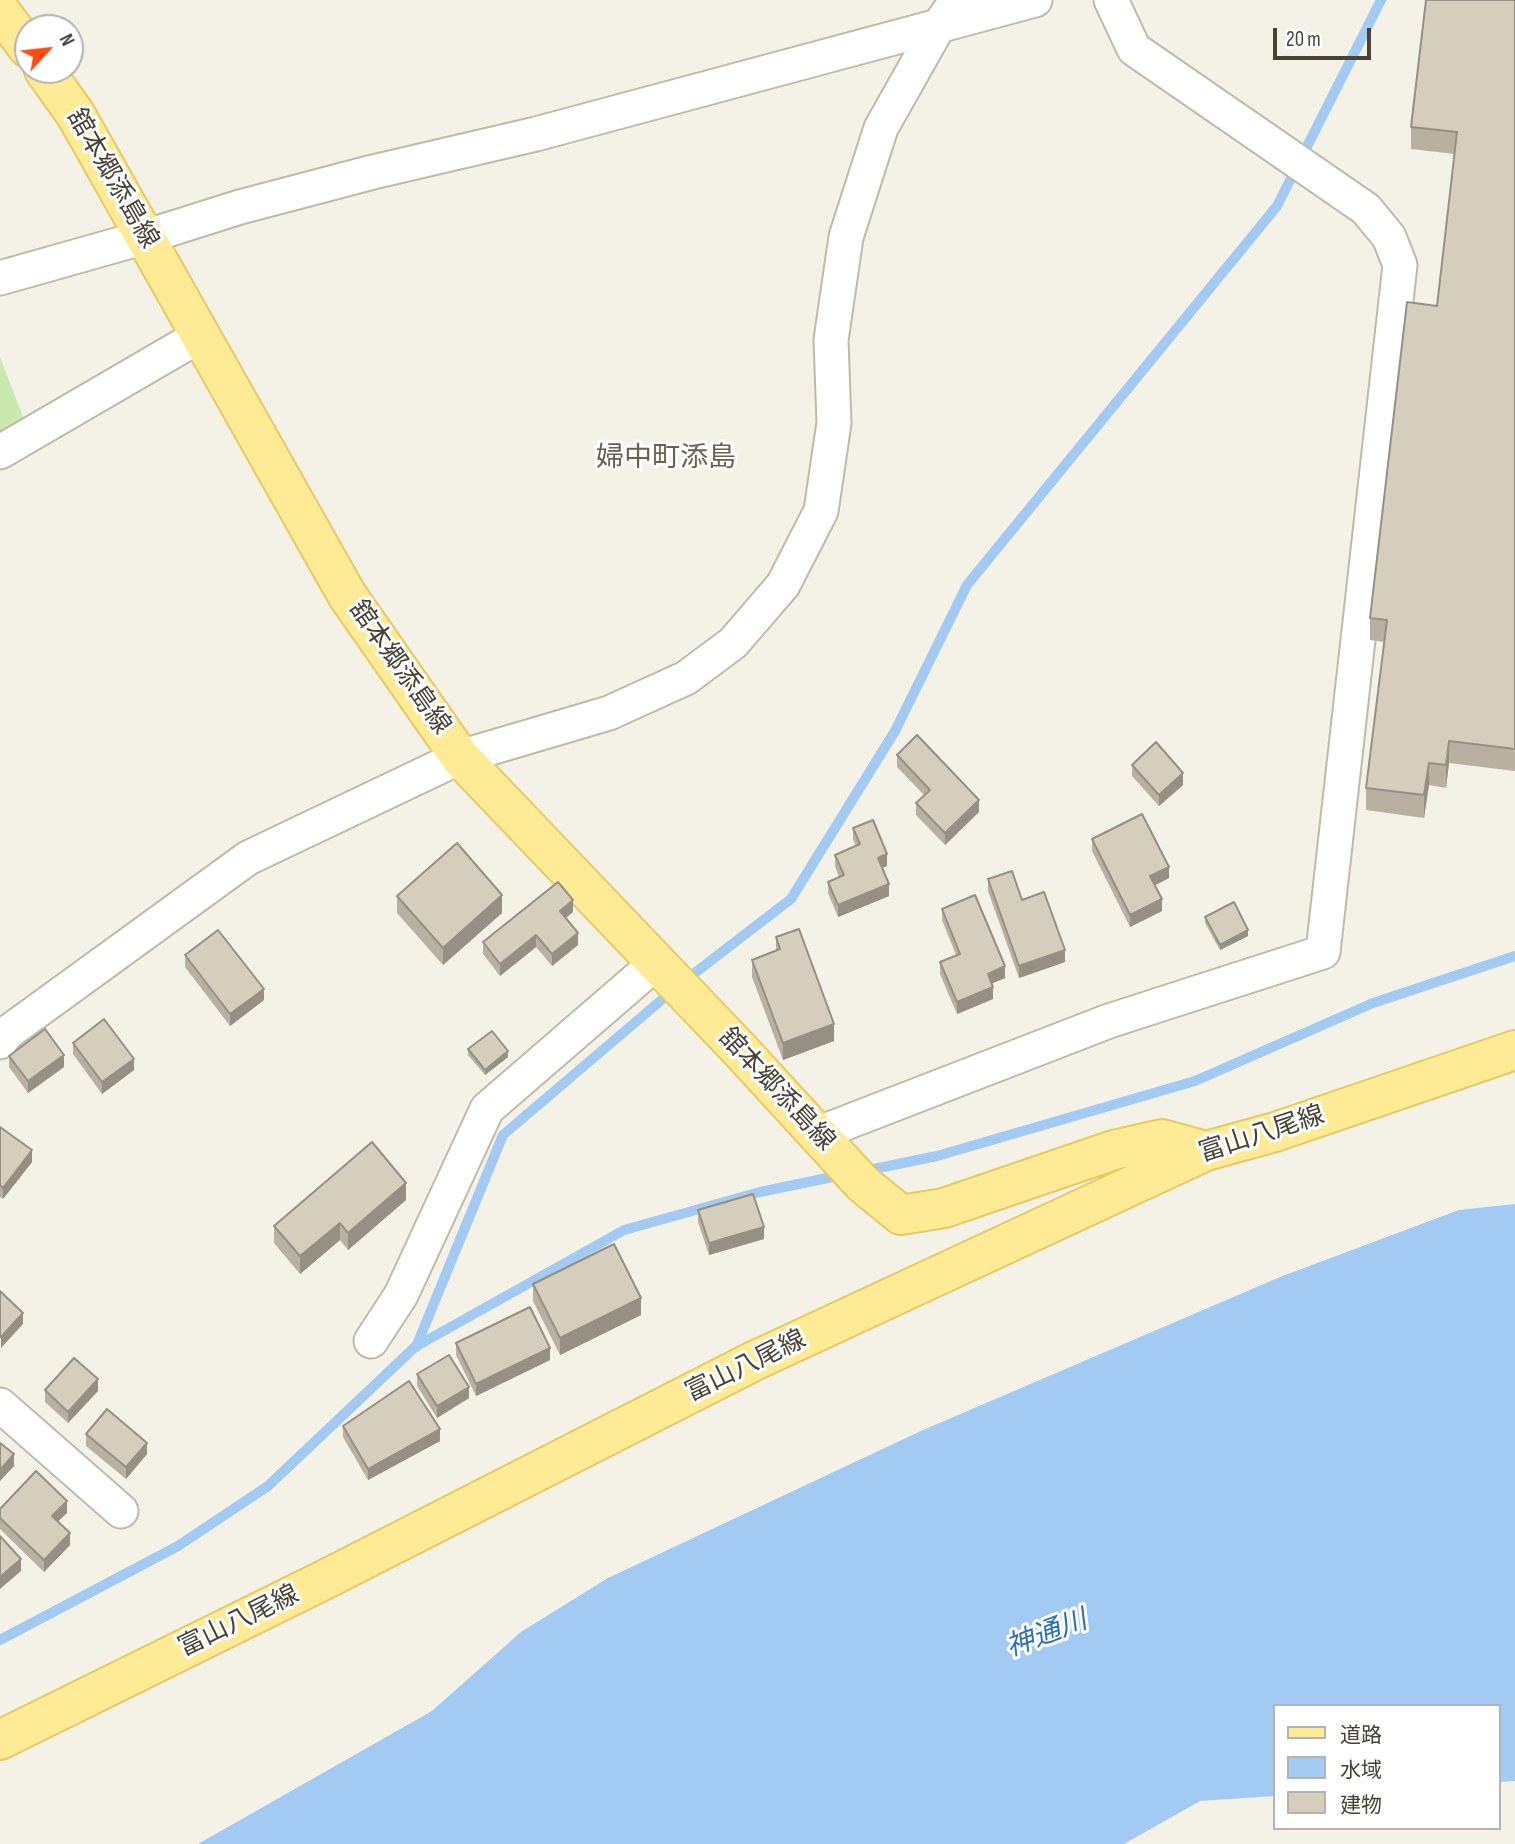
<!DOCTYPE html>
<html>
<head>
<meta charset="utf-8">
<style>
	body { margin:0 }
	#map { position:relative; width:1515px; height:1844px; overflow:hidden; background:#f4f1e7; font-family:"Sofia Sans Condensed","Noto Sans JP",sans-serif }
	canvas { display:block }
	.legend { position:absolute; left:1273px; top:1704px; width:228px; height:126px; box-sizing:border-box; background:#fff; border:2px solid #b5b3af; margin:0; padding:9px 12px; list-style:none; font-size:21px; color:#474236 }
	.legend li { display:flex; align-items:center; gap:14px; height:35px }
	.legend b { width:35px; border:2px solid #b5b3af }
	.north { position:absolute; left:14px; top:14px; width:70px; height:70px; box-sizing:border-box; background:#fff; border:2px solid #b5b3af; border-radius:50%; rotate:63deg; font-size:19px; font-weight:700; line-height:28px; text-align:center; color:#474236 }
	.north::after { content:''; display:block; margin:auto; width:24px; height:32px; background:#fe4b14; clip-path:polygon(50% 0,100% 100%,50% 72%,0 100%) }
	.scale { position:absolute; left:1273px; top:28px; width:98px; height:32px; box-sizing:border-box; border:4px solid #474236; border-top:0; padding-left:9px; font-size:21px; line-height:24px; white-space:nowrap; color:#474236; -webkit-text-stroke:5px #fff; paint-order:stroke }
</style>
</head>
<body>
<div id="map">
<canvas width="1515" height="1844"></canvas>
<ul class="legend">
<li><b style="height:9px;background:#ffea95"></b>道路</li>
<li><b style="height:19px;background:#a2caf2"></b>水域</li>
<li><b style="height:19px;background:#d6cebc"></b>建物</li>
</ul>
<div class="north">N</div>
<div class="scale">20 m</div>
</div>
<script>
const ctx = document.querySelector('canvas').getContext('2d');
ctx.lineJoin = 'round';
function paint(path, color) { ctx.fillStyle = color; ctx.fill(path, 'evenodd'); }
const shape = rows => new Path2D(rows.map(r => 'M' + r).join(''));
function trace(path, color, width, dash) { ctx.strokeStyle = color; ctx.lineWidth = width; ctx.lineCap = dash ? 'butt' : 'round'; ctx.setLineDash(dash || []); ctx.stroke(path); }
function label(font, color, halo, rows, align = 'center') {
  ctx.font = font + ' "Sofia Sans Condensed","Noto Sans JP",sans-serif'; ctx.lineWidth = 6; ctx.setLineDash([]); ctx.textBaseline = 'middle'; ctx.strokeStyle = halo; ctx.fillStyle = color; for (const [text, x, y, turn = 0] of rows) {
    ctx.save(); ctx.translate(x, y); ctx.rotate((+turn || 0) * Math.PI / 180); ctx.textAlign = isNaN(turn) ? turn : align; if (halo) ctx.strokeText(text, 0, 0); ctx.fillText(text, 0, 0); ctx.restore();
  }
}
paint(shape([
	[0,357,25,422,0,437]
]), '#cae9af');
paint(shape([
	[1515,1204,1515,1781,1499,1782,1499,1706,1275,1706,1275,1796,1200,1801,1124,1844,198,1844,432,1711,521,1632,608,1578,923,1430,1280,1277,1459,1210]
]), '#a2caf2');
trace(shape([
	[683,982,791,899,895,731,967,585,1277,206,1381,0],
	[864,1171,937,1156,1195,1081,1373,1003,1515,956],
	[416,1347,503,1135,672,991],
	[0,1640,178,1546,268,1486,415,1347,624,1230,760,1192,842,1175]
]), '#a2caf2', 10);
const minor = shape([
	[0,278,145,237,240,207,373,172,536,134,1035,0],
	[0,452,201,335],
	[0,1042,7,1033,248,858,460,757,609,713,686,678,733,643,783,585,821,511,834,423,831,340,846,237,881,128,938,27,957,0],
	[817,1134,1109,1021,1323,952,1400,265,1389,237,1366,209,1134,49,1111,0],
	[371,1341,401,1295,487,1109,656,963],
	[0,1405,121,1511]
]);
const major = shape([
	[0,11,28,48],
	[44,70,76,115,347,595,460,757,741,1051,863,1184,901,1215,944,1208,1114,1150,1162,1139,1206,1151],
	[0,1740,326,1579,754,1361,1206,1151,1275,1132,1515,1050]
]);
trace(minor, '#c0baa9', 37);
trace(major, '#e6ca63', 42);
trace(minor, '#fff', 33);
trace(major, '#ffea95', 38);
paint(shape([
	[1515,0,1515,771,1449,763,1446,788,1429,785,1424,818,1366,810,1366,788,1384,642,1370,640,1370,618,1437,306,1455,154,1411,149,1411,127],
	[897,755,979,812,945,845,916,815,916,803,924,795,897,767],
	[1132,765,1183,785,1159,806,1132,776],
	[853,828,887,866,882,868,889,896,838,917,828,893,828,882,839,877,835,866,835,855,856,846,853,840],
	[1092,839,1169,878,1155,885,1162,911,1130,927,1092,851],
	[988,879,1022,900,1065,962,1019,978,988,891],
	[397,896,502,913,443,965,397,913],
	[942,909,1005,978,991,984,993,999,957,1014,940,974,940,962,956,955,942,920],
	[573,912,565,918,578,945,552,966,536,947,500,976,483,954,483,942],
	[1205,917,1248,936,1220,950,1205,923],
	[776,937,834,1041,783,1060,752,977,752,960,776,951],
	[185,955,264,1000,230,1026,185,967],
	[73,1043,134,1070,102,1094,73,1054],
	[468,1049,508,1057,485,1075,468,1055],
	[9,1056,64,1067,28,1093,9,1067],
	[0,1127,32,1162,3,1199,0,1197],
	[406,1200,348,1250,340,1240,300,1274,274,1243,274,1226],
	[698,1210,764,1239,709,1255,698,1222],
	[533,1284,641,1315,560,1355,533,1301],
	[456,1343,550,1360,476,1396,456,1355],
	[417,1374,469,1398,437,1418,417,1386],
	[45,1390,98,1391,68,1423,45,1402],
	[343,1426,440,1441,368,1480,343,1437],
	[86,1434,147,1454,126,1479,86,1446],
	[0,1509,67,1513,58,1521,70,1545,44,1572,0,1529]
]), '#b8b1a2');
paint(shape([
	[1449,741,1449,763,1446,788,1446,765],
	[1429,763,1429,785,1424,818,1424,795],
	[1183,773,1183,785,1159,806,1159,795],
	[979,800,979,812,945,845,945,833],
	[887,854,887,866,878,870,878,858],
	[1169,867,1169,878,1150,888,1150,876],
	[889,884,889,896,838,917,838,905],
	[502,895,502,913,443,965,443,948],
	[1162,899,1162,911,1130,927,1130,915],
	[573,900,573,912,560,923,560,911],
	[1248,930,1248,936,1220,950,1220,945],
	[578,933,578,945,552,966,552,954],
	[536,935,536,947,500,976,500,964],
	[1065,950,1065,962,1019,978,1019,966],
	[1005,966,1005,978,988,985,988,974],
	[993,987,993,999,957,1014,957,1002],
	[264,989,264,1000,230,1026,230,1014],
	[834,1024,834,1041,783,1060,783,1043],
	[508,1051,508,1057,485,1075,485,1070],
	[64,1055,64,1067,28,1093,28,1081],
	[134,1059,134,1070,102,1094,102,1082],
	[32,1150,32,1162,3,1199,3,1188],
	[406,1183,406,1200,348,1250,348,1233],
	[340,1223,340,1240,300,1274,300,1256],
	[764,1227,764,1239,709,1255,709,1243],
	[641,1298,641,1315,560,1355,560,1338],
	[23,1313,23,1324,1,1348,1,1337],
	[550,1348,550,1360,476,1396,476,1384],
	[98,1379,98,1391,68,1423,68,1412],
	[469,1387,469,1398,437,1418,437,1406],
	[440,1429,440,1441,368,1480,368,1469],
	[147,1443,147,1454,126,1479,126,1467],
	[14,1454,14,1466,0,1481,0,1470],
	[67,1501,67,1513,52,1527,52,1516],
	[70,1533,70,1545,44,1572,44,1560],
	[21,1559,21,1571,0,1589,0,1577]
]), '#969084');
const building = shape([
	[1426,0,1515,0,1515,749,1449,741,1446,765,1429,763,1424,795,1366,788,1387,620,1370,618,1407,302,1437,306,1457,132,1411,127,1426,0],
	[917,735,979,800,945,833,916,803,930,790,897,755,917,735],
	[1156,742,1183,773,1159,795,1132,765,1156,742],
	[1142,814,1169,867,1150,876,1162,899,1130,915,1092,839,1142,814],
	[873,820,887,854,878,858,889,884,838,905,828,882,844,875,835,855,860,844,853,828,873,820],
	[457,843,502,895,443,948,397,896,457,843],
	[1012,871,1022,900,1044,892,1065,950,1019,966,988,879,1012,871],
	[558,882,573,900,560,911,578,933,552,954,536,935,500,964,483,942,558,882],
	[975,895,1005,966,988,974,993,987,957,1002,940,962,960,954,942,909,975,895],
	[1234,902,1248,930,1220,945,1205,917,1234,902],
	[799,929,834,1024,783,1043,752,960,780,949,776,937,799,929],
	[218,930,264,989,230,1014,185,955,218,930],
	[104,1019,134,1059,102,1082,73,1043,104,1019],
	[45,1029,64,1055,28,1081,9,1056,45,1029],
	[492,1031,508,1051,485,1070,468,1049,492,1031],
	[0,1127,32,1150,3,1188,0,1185,0,1127],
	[372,1142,406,1183,348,1233,340,1223,300,1256,274,1226,372,1142],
	[753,1194,764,1227,709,1243,698,1210,753,1194],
	[614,1244,641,1298,560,1338,533,1284,614,1244],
	[0,1291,23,1313,1,1337,0,1336,0,1291],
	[530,1307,550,1348,476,1384,456,1343,530,1307],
	[449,1355,469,1387,437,1406,417,1374,449,1355],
	[74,1358,98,1379,68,1412,45,1390,74,1358],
	[409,1381,440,1429,368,1469,343,1426,409,1381],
	[107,1409,147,1443,126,1467,86,1434,107,1409],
	[0,1443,14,1454,0,1470,0,1443],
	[36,1471,67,1501,52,1516,70,1533,44,1560,0,1518,0,1509,36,1471],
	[0,1536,21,1559,0,1577,0,1536]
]);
paint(building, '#d6cebc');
trace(building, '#969084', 2);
label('26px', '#474236', '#fff', [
	["舘本郷添島線",112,179,60],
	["舘本郷添島線",399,668,55],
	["舘本郷添島線",776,1090,47],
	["富山八尾線",1262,1135,-18],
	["富山八尾線",746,1367,-26],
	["富山八尾線",239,1622,-26]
]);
label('28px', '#6a614d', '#fff', [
	["婦中町添島",666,459]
]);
label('italic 28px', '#2c70b5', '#fff', [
	["神通川",1047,1635,-21]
]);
</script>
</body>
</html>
